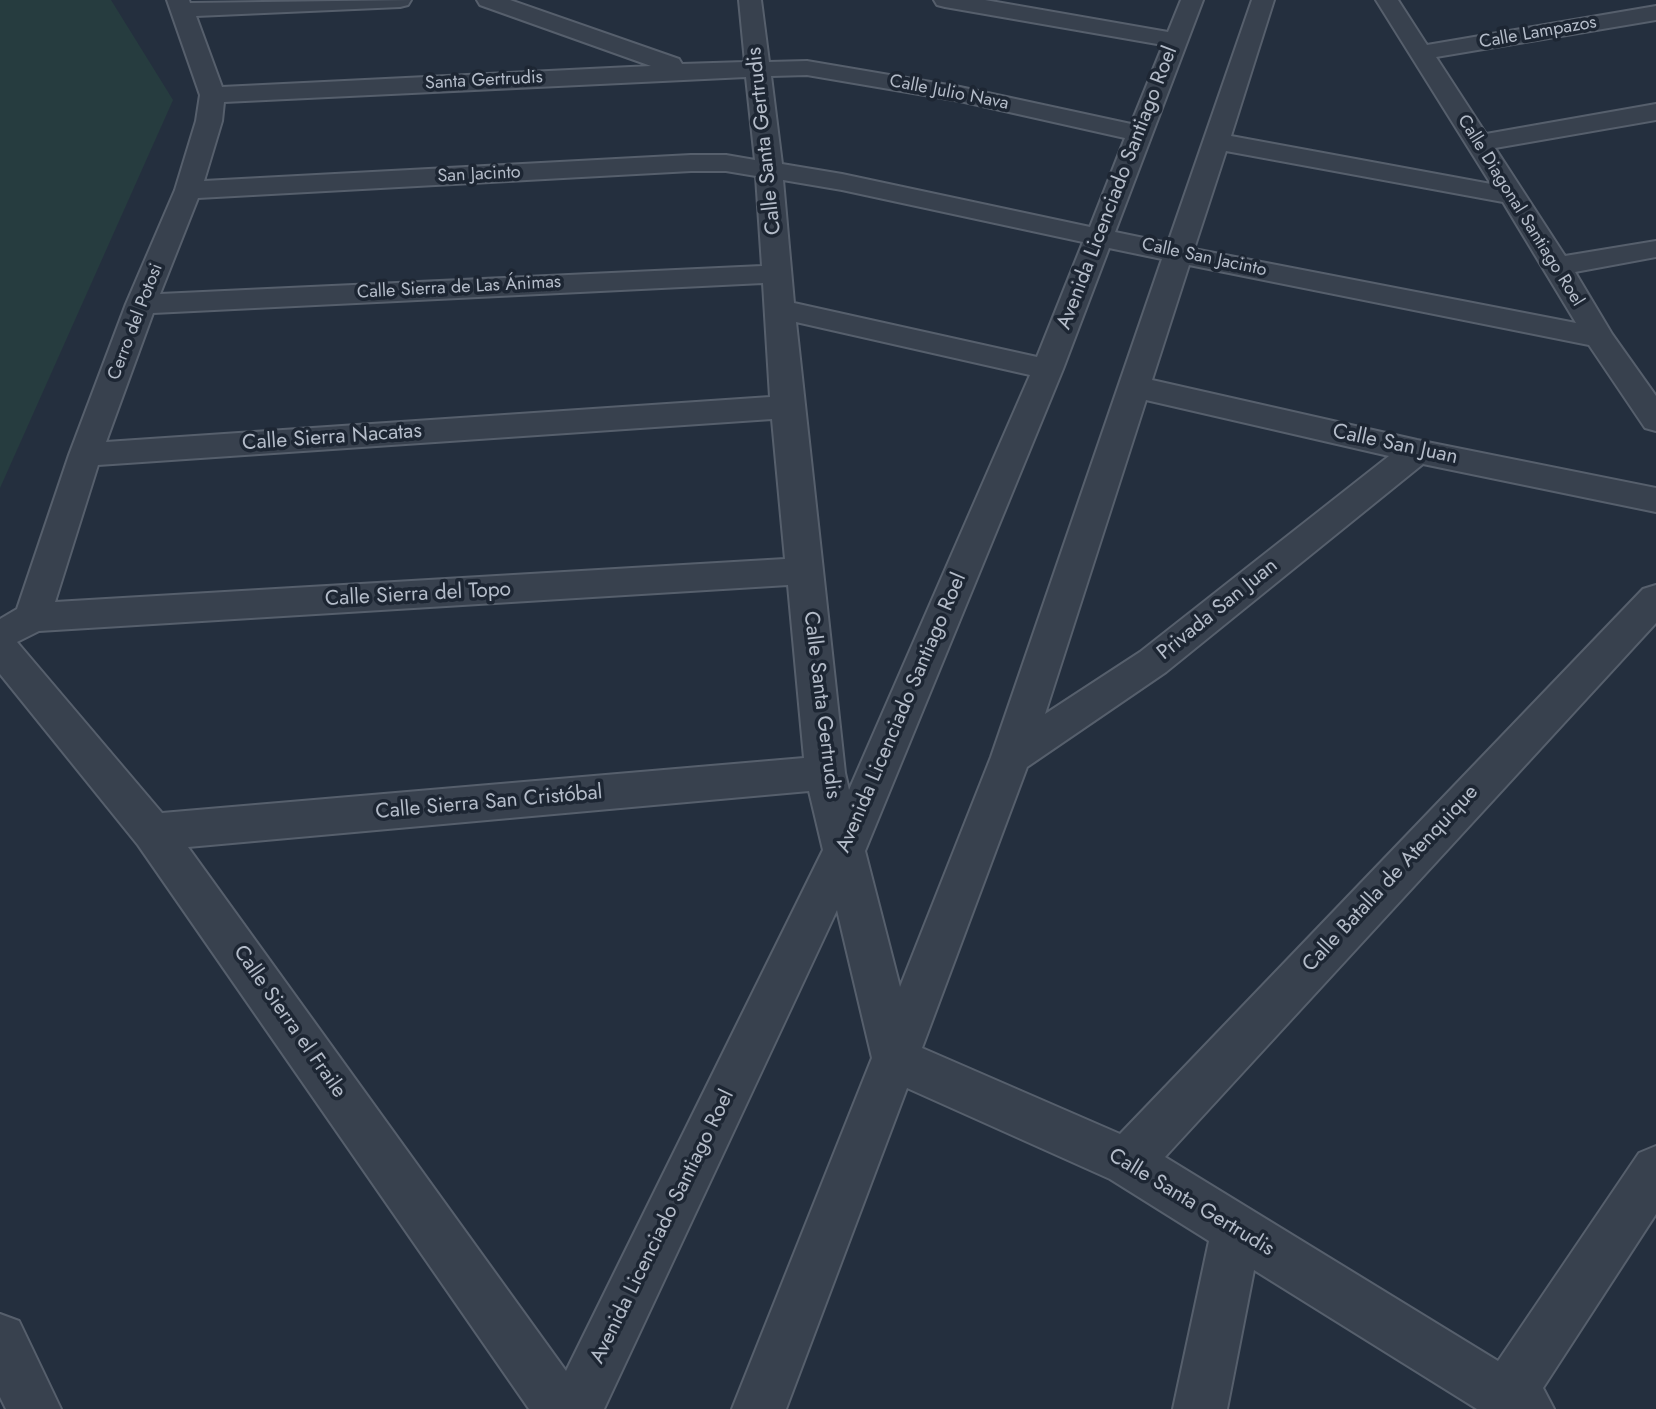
<!DOCTYPE html>
<html>
<head>
<meta charset="utf-8">
<style>
	body { margin:0 }
	canvas { display:block; background:#242f3e }
</style>
</head>
<body>
<canvas width="1656" height="1409"></canvas>
<script>
const ctx = document.querySelector('canvas').getContext('2d');
ctx.lineJoin = 'round';
function paint(path, color) { ctx.fillStyle = color; ctx.fill(path, 'evenodd'); }
const shape = rows => new Path2D(rows.map(r => 'M' + r).join(''));
function trace(path, color, width, dash) { ctx.strokeStyle = color; ctx.lineWidth = width; ctx.lineCap = dash ? 'butt' : 'round'; ctx.setLineDash(dash || []); ctx.stroke(path); }
function label(font, color, halo, rows, align = 'center') {
  ctx.font = font + ' Jost,sans-serif'; ctx.lineWidth = 7; ctx.setLineDash([]); ctx.textBaseline = 'middle'; ctx.strokeStyle = halo; ctx.fillStyle = color; for (const [text, x, y, turn = 0] of rows) {
    ctx.save(); ctx.translate(x, y); ctx.rotate((+turn || 0) * Math.PI / 180); ctx.textAlign = isNaN(turn) ? turn : align; if (halo) ctx.strokeText(text, 0, 0); ctx.fillText(text, 0, 0); ctx.restore();
  }
}
paint(shape([
	[0,0,111,0,173,100,0,488]
]), '#263c3f');
const minor = shape([
	[167,0,189,0,190,3,411,0,408,5,400,7,196,16,222,87,651,66,480,5,477,0,510,0,679,59,682,64,745,62,739,0,761,0,769,62,807,61,960,87,1131,124,1163,45,945,7,937,5,934,0,985,0,1168,32,1181,0,1203,0,1115,232,1168,243,1252,0,1274,0,1231,136,1491,184,1376,0,1398,0,1427,45,1656,6,1656,20,1436,57,1486,134,1656,104,1656,120,1495,148,1565,256,1656,241,1656,257,1575,272,1612,334,1656,396,1656,431,1645,428,1589,345,1189,265,1152,380,1417,440,1656,488,1656,512,1423,464,1166,672,1027,767,922,1048,1120,1134,1643,589,1656,585,1656,623,1165,1157,1498,1361,1639,1153,1656,1146,1656,1214,1543,1388,1554,1409,1477,1409,1254,1270,1227,1409,1173,1409,1209,1241,1110,1179,907,1088,786,1409,732,1409,872,1058,837,910,604,1409,529,1409,138,845,0,674,0,619,17,609,69,455,126,304,175,190,196,121,200,95,167,0],
	[807,75,960,101,1125,138,1090,227,842,174,782,164,771,76,807,75],
	[746,77,755,160,726,155,691,155,204,181,222,121,224,102,746,77],
	[1226,151,1503,202,1576,323,1194,249,1226,151],
	[691,171,726,171,756,176,762,266,160,294,198,198,691,171],
	[783,180,842,190,1083,242,1037,357,794,303,783,180],
	[1109,248,1162,259,991,757,900,987,865,851,1063,369,1109,248],
	[763,283,770,397,106,442,153,313,763,283],
	[796,322,1030,375,849,790,845,773,796,322],
	[1146,400,1389,456,1140,652,1045,714,1146,400],
	[772,419,785,559,55,602,98,465,772,419],
	[788,585,804,758,162,813,17,642,39,631,788,585],
	[809,791,823,850,566,1371,188,847,809,791],
	[0,1314,19,1321,61,1409,6,1409,0,1397,0,1314]
]);
trace(minor, '#565f6c', 4);
paint(minor, '#38414e');
label('18px', '#b4bcc9', '#1d2633', [
	["Calle Lampazos",1538,33,-10],
	["Santa Gertrudis",484,81,-3],
	["Calle Julio Nava",949,93,11],
	["San Jacinto",479,175,-3],
	["Calle Diagonal Santiago Roel",1520,211,58],
	["Calle San Jacinto",1204,258,12],
	["Calle Sierra de Las Ánimas",459,288,-3],
	["Cerro del Potosi",136,322,-69]
]);
label('21px', '#b4bcc9', '#1d2633', [
	["Calle Santa Gertrudis",765,141,-96],
	["Avenida Licenciado Santiago Roel",1118,188,-69],
	["Calle Sierra Nacatas",332,438,-4],
	["Calle San Juan",1395,445,12],
	["Calle Sierra del Topo",418,595,-3],
	["Privada San Juan",1218,610,-39],
	["Calle Santa Gertrudis",821,705,83],
	["Avenida Licenciado Santiago Roel",902,713,-67],
	["Calle Sierra San Cristóbal",489,803,-5],
	["Calle Batalla de Atenquique",1391,879,-47],
	["Calle Sierra el Fraile",289,1022,55],
	["Calle Santa Gertrudis",1191,1203,31],
	["Avenida Licenciado Santiago Roel",663,1227,-64]
]);
</script>
</body>
</html>
